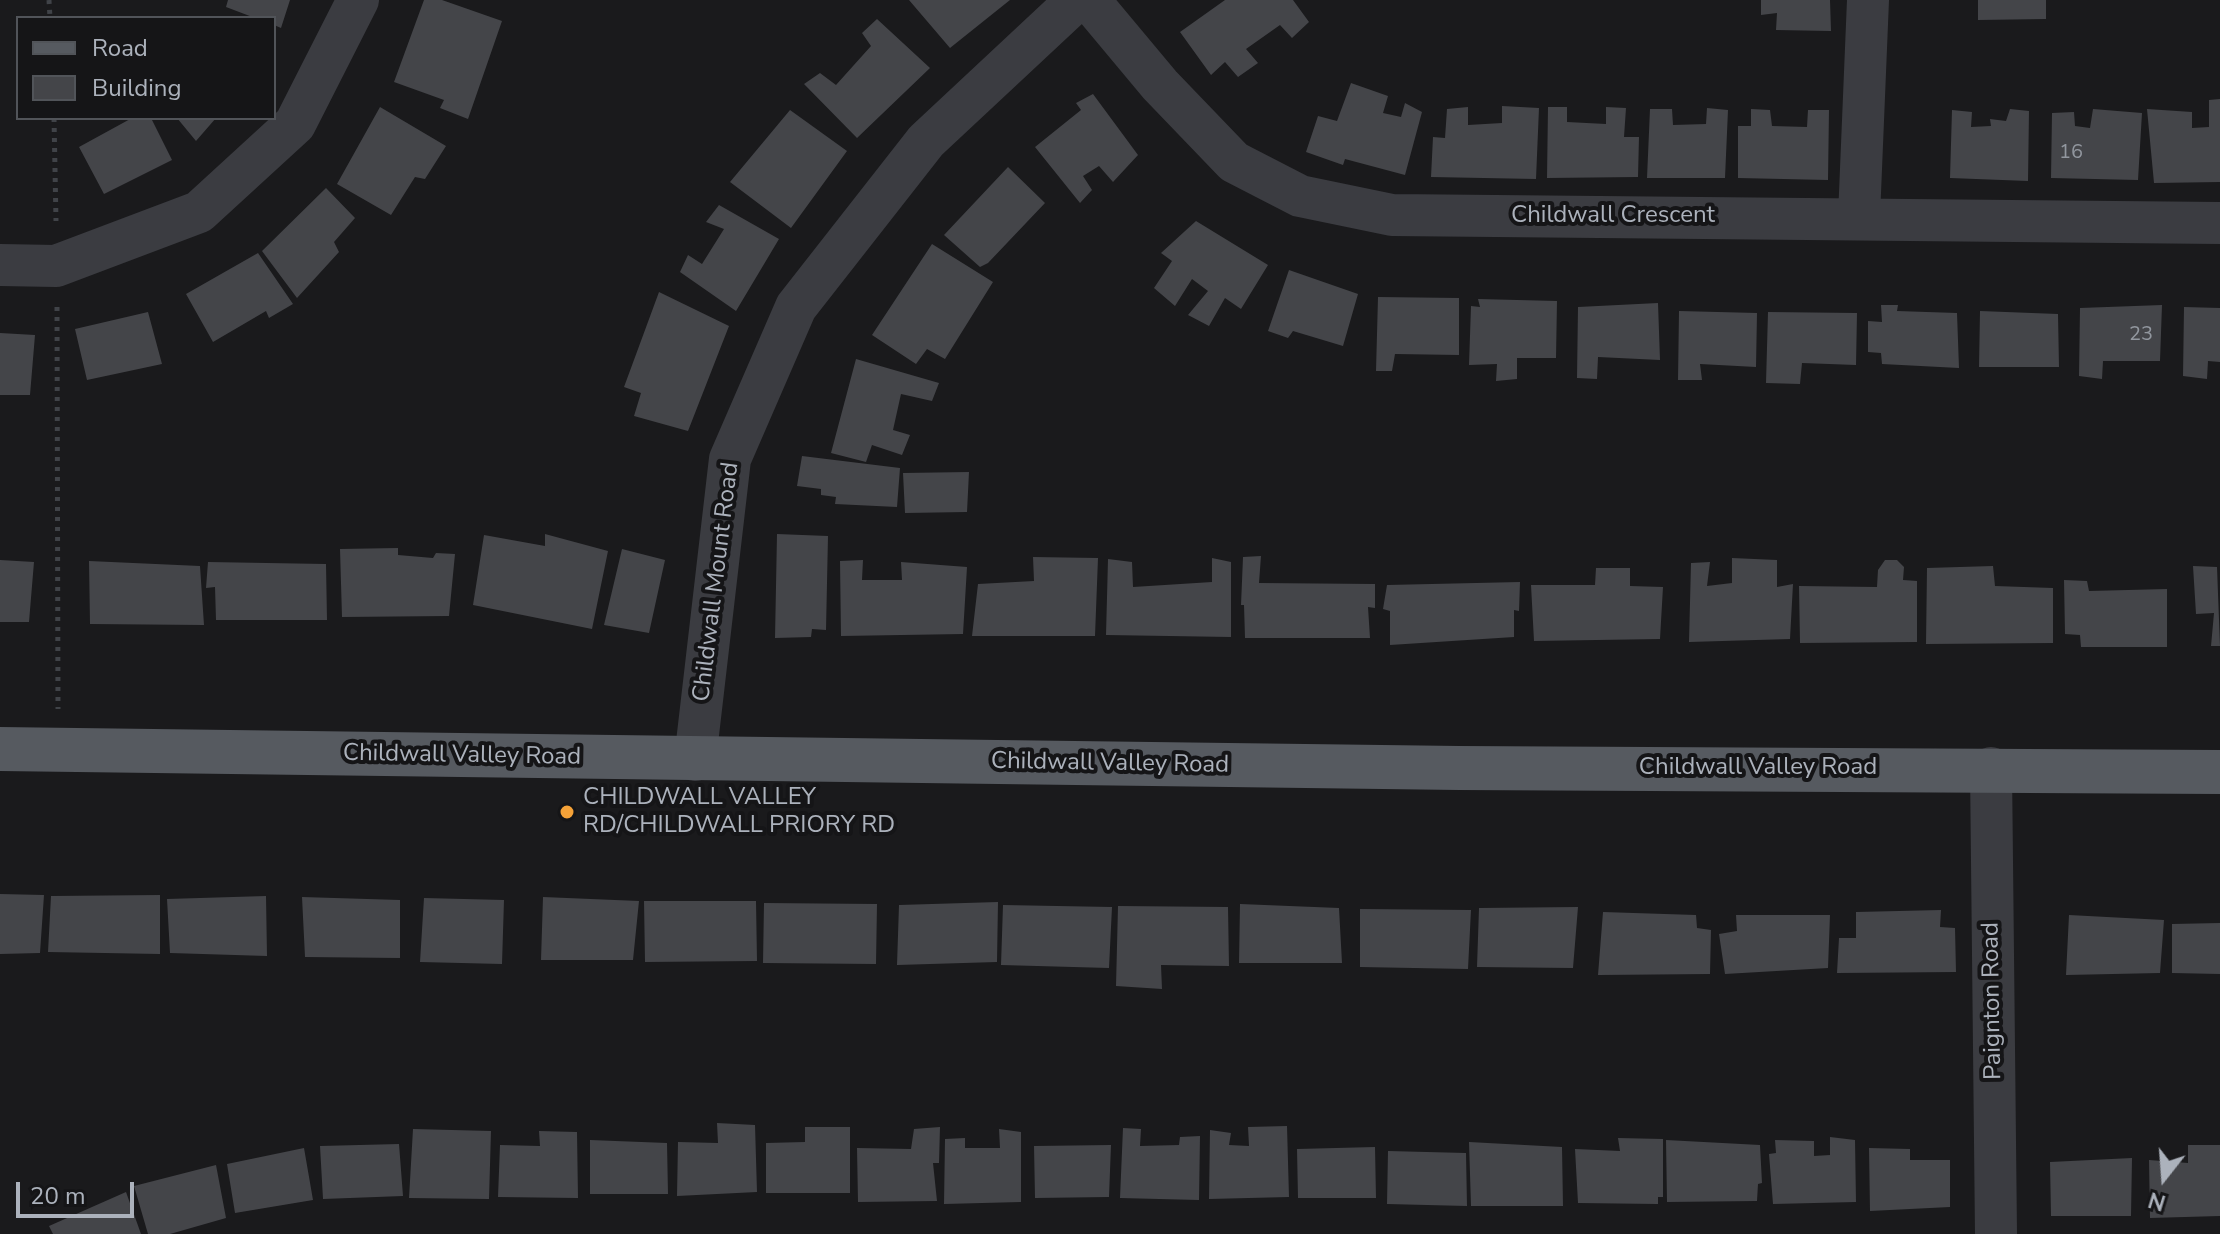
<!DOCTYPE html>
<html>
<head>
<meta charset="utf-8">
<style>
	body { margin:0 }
	#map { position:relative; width:2220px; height:1234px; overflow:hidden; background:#1a1a1c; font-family:"Nunito Sans",sans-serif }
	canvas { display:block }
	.legend { position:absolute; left:16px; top:16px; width:260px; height:104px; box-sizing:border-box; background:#151517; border:2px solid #515459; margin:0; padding:10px 14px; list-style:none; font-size:24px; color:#acb2bc }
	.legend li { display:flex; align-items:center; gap:16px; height:40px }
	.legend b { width:40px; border:2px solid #515459 }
	.north { position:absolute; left:2124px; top:1138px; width:80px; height:80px; -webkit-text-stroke:6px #151517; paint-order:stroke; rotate:197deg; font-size:22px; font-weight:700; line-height:32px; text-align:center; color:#acb2bc }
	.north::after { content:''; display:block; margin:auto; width:28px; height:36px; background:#acb2bc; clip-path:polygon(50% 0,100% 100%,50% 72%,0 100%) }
	.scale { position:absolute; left:16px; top:1182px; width:118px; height:36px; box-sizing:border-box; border:4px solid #acb2bc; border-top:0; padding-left:10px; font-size:24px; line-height:28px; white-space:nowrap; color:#acb2bc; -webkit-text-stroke:6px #151517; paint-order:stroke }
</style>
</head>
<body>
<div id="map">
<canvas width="2220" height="1234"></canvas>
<ul class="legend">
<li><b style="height:10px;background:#565a60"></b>Road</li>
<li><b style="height:22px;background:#444549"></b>Building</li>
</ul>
<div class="north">N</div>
<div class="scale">20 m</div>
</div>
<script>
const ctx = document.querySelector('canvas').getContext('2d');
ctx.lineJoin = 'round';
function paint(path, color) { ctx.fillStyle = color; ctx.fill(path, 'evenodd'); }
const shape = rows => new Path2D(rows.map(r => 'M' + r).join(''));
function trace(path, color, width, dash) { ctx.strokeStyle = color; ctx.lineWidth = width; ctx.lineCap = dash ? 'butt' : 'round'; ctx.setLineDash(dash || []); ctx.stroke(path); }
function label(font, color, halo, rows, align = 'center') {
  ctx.font = font + ' "Nunito Sans",sans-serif'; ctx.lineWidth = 8; ctx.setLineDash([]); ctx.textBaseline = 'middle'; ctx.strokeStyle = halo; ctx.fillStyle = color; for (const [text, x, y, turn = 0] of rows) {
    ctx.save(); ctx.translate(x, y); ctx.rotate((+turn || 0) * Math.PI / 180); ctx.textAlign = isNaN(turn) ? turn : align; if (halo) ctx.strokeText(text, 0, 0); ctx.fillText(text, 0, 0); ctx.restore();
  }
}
paint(shape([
	[228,0,290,0,281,28,274,25,274,18,255,18,226,7],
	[424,0,442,0,502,21,468,119,440,108,444,100,394,82],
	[909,0,1010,0,950,48],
	[1225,0,1293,0,1309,22,1292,38,1280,25,1246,49,1258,63,1238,77,1225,62,1211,75,1180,32],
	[1761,0,1830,0,1831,31,1776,30,1777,13,1761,15],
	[1978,0,2046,0,2046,19,1978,20],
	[877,19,930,68,857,138,804,84,820,73,836,85,871,46,862,33],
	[1351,83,1388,96,1383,113,1401,117,1405,103,1422,112,1405,175,1345,159,1343,165,1306,152,1318,116,1337,121],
	[1093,94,1138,155,1113,182,1099,166,1083,176,1092,190,1080,203,1035,147,1081,110,1076,103],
	[2220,99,2220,182,2154,183,2147,109,2192,112,2192,128,2209,127,2209,100],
	[1502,106,1539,108,1536,179,1431,177,1433,137,1445,138,1447,109,1468,107,1468,125,1502,123],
	[380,107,446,146,425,179,415,177,391,215,337,184],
	[1548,107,1567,107,1567,122,1606,124,1606,107,1626,108,1624,137,1639,137,1638,177,1547,178],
	[1707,108,1728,110,1725,178,1647,178,1650,109,1672,109,1673,125,1706,124],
	[1751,109,1770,110,1772,126,1807,127,1808,110,1829,110,1828,180,1738,178,1738,126,1751,126],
	[2010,109,2029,111,2028,181,1950,178,1952,110,1972,112,1971,127,1991,126,1990,119,2006,121],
	[2093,109,2142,113,2138,180,2051,178,2052,113,2074,112,2075,126,2090,128],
	[790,110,847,151,791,228,730,182],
	[132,118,151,118,172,160,104,194,79,147],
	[177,118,216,118,196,141],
	[1008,167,1045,203,988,263,980,267,944,235],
	[326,188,355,218,334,242,339,252,297,298,262,251],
	[719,205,779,239,736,311,680,272,688,255,702,264,724,229,706,222],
	[1196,221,1268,265,1241,309,1225,298,1209,326,1188,315,1208,291,1192,279,1175,306,1154,288,1172,261,1161,253],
	[932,244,993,282,945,359,927,349,916,364,872,335],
	[258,253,293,304,269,318,266,311,213,342,186,294],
	[1289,270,1358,294,1343,346,1293,331,1288,338,1268,331],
	[659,292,729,326,688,431,634,416,641,393,624,387],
	[1378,297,1459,298,1459,355,1395,354,1392,371,1376,371],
	[1478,299,1557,301,1556,358,1517,358,1517,379,1496,381,1497,364,1469,365,1471,306,1480,307],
	[1658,303,1660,360,1598,357,1597,379,1577,378,1578,307],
	[1881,305,1898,305,1897,311,1957,313,1959,368,1882,364,1881,353,1868,352,1868,321,1882,322],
	[2162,305,2160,361,2103,361,2102,379,2079,376,2080,308],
	[2184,307,2220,308,2220,362,2208,361,2207,379,2183,376],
	[1679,311,1757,313,1756,367,1700,364,1702,380,1678,380],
	[1980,311,2058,314,2059,367,1979,367],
	[148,312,162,364,87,380,75,329],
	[1768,312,1857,313,1856,365,1802,363,1800,384,1766,383],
	[0,333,35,335,30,395,0,395],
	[856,359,939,383,932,401,901,394,893,430,910,435,902,455,872,445,866,462,831,453],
	[802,456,900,468,897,507,835,504,836,497,821,495,821,489,797,486],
	[969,472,967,512,905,513,903,473],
	[545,534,608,551,592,629,473,605,484,535,545,546],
	[777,534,828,536,826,630,812,629,811,637,775,638],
	[398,548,398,555,433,558,436,553,455,554,449,616,342,617,340,549],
	[622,549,665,560,649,633,604,625],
	[1261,556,1259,583,1375,584,1375,608,1368,607,1370,638,1245,638,1244,605,1241,605,1243,557],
	[1033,557,1098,558,1095,636,972,636,978,584,1034,581],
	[1212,558,1231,562,1231,637,1106,635,1108,559,1132,562,1133,587,1212,582],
	[1732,558,1777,560,1777,587,1793,584,1790,639,1689,642,1691,563,1710,562,1707,586,1732,583],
	[0,560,34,562,29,622,0,622],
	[863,560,862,580,902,580,901,562,967,567,963,634,841,636,840,561],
	[1885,560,1897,560,1904,567,1903,580,1917,581,1917,642,1800,643,1799,586,1877,587,1878,570],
	[89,561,200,566,204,625,90,624],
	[208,562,326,564,327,620,216,620,215,587,206,588],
	[1993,566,1995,586,2053,588,2053,643,1926,644,1927,568],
	[2193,566,2217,567,2220,646,2211,646,2214,613,2196,614],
	[1596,568,1630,568,1630,586,1663,587,1660,639,1534,641,1531,585,1595,585],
	[2064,580,2087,581,2089,591,2167,589,2167,647,2081,647,2080,635,2065,634],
	[1520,582,1519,611,1514,610,1514,637,1390,645,1390,611,1383,609,1387,585],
	[0,894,44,895,40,953,0,954],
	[160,895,160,954,48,952,51,896],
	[266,896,267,956,170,953,167,899],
	[302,897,400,900,400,958,305,957],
	[543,897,639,901,633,960,541,960],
	[424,898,504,900,502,964,420,962],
	[644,901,756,901,757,961,645,962],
	[998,902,997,962,897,965,899,905],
	[764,903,877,904,876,964,763,963],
	[1240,904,1339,908,1342,963,1239,963],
	[1003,905,1112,907,1109,968,1001,965],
	[1118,906,1228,907,1229,966,1161,965,1162,989,1116,986],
	[1578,907,1573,968,1477,967,1479,908],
	[1360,909,1471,910,1468,969,1360,967],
	[1941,910,1940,927,1955,928,1956,972,1837,973,1839,938,1856,938,1856,912],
	[1603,912,1696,915,1697,928,1711,930,1710,974,1598,975],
	[1736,915,1830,915,1828,968,1725,974,1719,934,1737,931],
	[2069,915,2164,920,2160,973,2066,975],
	[2220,923,2220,974,2172,973,2172,924],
	[717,1123,755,1125,757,1192,677,1196,678,1142,718,1143],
	[1287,1126,1289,1197,1209,1199,1210,1130,1231,1133,1229,1145,1249,1146,1248,1127],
	[805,1127,850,1127,850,1193,766,1193,766,1143,805,1142],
	[940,1127,939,1163,933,1163,937,1201,858,1202,857,1148,911,1149,914,1129],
	[1123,1128,1141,1129,1140,1146,1179,1145,1180,1137,1200,1136,1199,1200,1120,1198],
	[413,1129,491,1131,489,1199,409,1198],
	[999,1129,1021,1132,1021,1202,944,1204,945,1139,965,1138,965,1148,1000,1148],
	[539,1131,577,1132,578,1198,498,1197,500,1145,540,1146],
	[1830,1137,1855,1140,1856,1202,1773,1204,1769,1154,1776,1153,1775,1140,1814,1141,1814,1156,1830,1155],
	[1618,1138,1663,1139,1663,1197,1658,1197,1658,1204,1578,1203,1575,1149,1620,1151],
	[590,1140,667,1143,668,1194,590,1194],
	[1666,1140,1760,1145,1762,1183,1758,1184,1757,1201,1667,1202],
	[1469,1142,1562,1147,1563,1206,1471,1206],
	[399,1144,403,1196,323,1199,320,1146],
	[1111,1145,1109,1197,1035,1198,1034,1146],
	[2188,1145,2220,1145,2220,1216,2150,1218,2149,1160,2188,1163],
	[1375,1147,1376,1198,1298,1198,1297,1149],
	[304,1148,313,1200,235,1213,227,1164],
	[1869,1148,1910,1149,1910,1160,1950,1160,1950,1207,1870,1211],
	[1388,1151,1466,1153,1467,1206,1387,1204],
	[2132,1158,2131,1216,2051,1216,2050,1162],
	[216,1165,226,1218,170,1234,148,1234,134,1186],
	[126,1192,141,1234,53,1234,49,1226]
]), '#444549');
trace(shape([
	[49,0,50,18],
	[54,118,56,221],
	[57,307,58,709]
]), '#404348', 5, [4, 6]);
trace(shape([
	[1089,0,1160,85,1234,162,1300,196,1392,215,2220,223],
	[1859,217,1868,0],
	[0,265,56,266,199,212,295,124,358,0],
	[695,760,730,459,796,307,926,141,1077,0],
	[1991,768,1996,1234]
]), '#3b3c41', 42);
trace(shape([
	[0,749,1459,768,2220,772]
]), '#565a60', 44);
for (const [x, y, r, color] of [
	[567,812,8,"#f5a238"]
]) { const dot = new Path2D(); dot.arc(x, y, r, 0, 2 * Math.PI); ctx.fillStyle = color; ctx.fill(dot); trace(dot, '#151517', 3); }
label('20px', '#92979f', null, [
	["16",2071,153],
	["23",2141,335]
]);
label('24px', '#acb2bc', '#151517', [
	["Childwall Crescent",1613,216],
	["Childwall Mount Road",717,582,-83],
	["Childwall Valley Road",462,756,1],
	["Childwall Valley Road",1110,764,1],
	["Childwall Valley Road",1758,768],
	["Paignton Road",1993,1001,-91]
]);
label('24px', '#acb2bc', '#151517', [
	["CHILDWALL VALLEY",583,798],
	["RD/CHILDWALL PRIORY RD",583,826]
], 'left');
</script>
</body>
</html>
